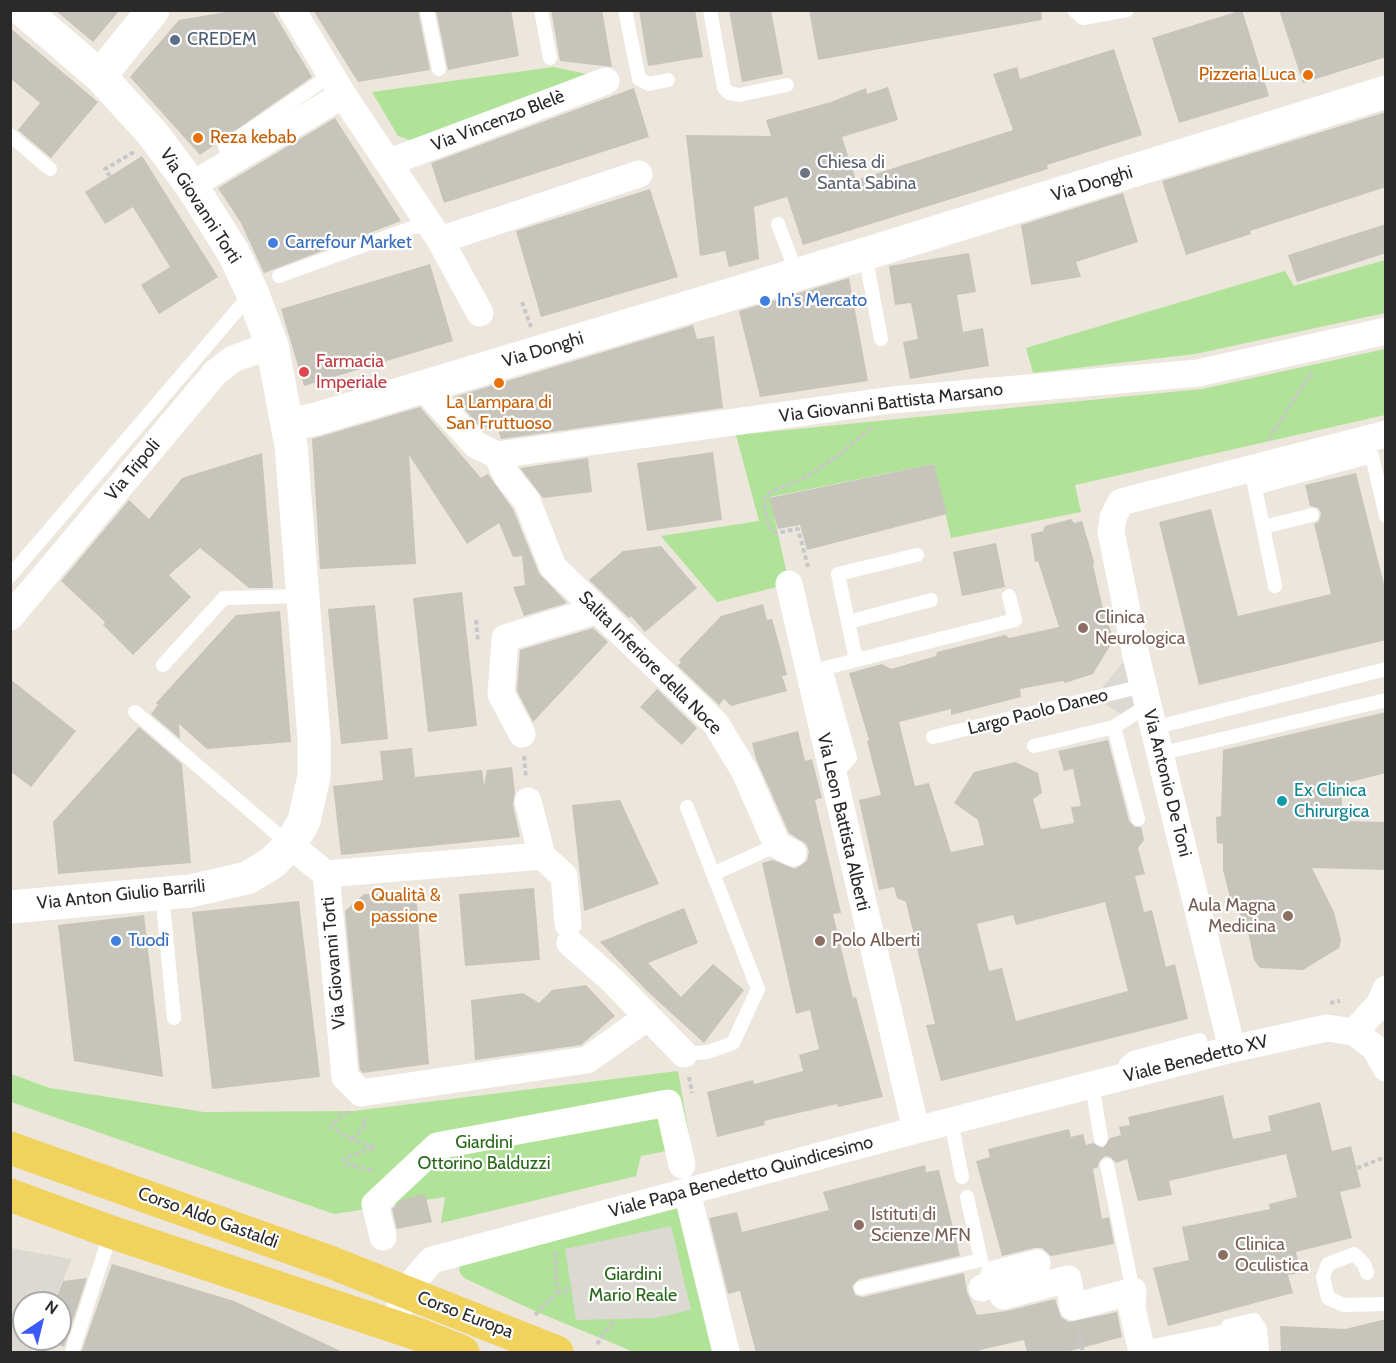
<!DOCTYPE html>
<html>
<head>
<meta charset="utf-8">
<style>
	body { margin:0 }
	#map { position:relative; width:1396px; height:1363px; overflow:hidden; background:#ece6dc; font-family:Cabin,sans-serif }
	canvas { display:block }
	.frame { position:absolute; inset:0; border:12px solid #2a2a2a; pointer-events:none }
	.north { position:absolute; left:12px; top:1291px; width:60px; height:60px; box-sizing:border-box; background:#fff; border:2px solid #aaa; border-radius:50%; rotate:35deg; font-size:16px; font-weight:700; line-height:24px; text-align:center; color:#2a2a2a }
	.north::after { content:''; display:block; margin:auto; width:21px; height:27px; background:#3c5afa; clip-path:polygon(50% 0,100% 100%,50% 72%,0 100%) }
</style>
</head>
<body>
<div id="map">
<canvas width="1396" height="1363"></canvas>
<div class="frame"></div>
<div class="north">N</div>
</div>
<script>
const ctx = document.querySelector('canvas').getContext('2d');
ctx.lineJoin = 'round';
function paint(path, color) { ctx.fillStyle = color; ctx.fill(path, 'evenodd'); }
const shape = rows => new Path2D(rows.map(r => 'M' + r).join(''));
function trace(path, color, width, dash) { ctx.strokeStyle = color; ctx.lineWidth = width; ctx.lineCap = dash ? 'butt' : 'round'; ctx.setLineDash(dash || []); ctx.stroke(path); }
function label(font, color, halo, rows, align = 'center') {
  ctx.font = font + ' Cabin,sans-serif'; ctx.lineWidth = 4.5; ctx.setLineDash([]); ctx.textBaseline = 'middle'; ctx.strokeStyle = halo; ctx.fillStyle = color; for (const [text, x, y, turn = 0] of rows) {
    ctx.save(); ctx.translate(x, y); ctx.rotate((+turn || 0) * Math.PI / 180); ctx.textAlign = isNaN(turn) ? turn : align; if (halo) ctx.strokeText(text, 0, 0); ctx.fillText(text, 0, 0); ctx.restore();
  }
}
paint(shape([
	[553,67,598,76,412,141,398,136,372,92],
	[1385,260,1385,313,1195,354,1033,373,1026,348,1285,271,1294,286],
	[1385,349,1385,415,1075,485,1081,512,951,538,934,464,770,497,789,584,717,602,661,536,759,521,736,435,1202,389],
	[678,1071,691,1146,641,1156,636,1176,441,1223,445,1197,334,1214,11,1102,11,1074,50,1088,204,1112,354,1111],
	[680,1207,717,1352,634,1352,537,1312,464,1278,459,1271,460,1266]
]), '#b0e398');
paint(shape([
	[1146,659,1158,711,1128,718,1094,698,1123,662],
	[671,1226,691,1310,655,1318,576,1320,565,1249],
	[10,1248,72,1259,53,1303,24,1303,24,1339,37,1339,31,1352,11,1352]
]), '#dcd9d3');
paint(shape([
	[55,10,120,10,93,42],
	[237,10,272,10,312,77,200,155,130,77,179,20],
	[313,10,418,10,430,70,358,82],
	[436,10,511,10,519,56,448,70],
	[551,10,602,10,612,67,560,61],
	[639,10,695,10,703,57,648,66],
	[729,10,771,10,783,74,742,82],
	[809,10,1041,10,1042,20,818,60],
	[1242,10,1269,96,1179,123,1152,38],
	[1279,10,1386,10,1386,57,1303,83],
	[10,28,98,102,51,158,18,130,40,103,10,78],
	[1114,49,1142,135,1047,165,1048,169,803,245,787,197,754,207,759,259,729,267,725,251,700,256,686,135,771,136,766,120,831,102,866,88,867,94,888,87,898,120,842,137,856,180,1013,130,993,74,1017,67,1020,79],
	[634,88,649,137,444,203,431,163],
	[1386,112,1386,187,1250,231,1251,234,1186,255,1162,181],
	[335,118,401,221,264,273,241,223,218,188],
	[142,156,218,277,159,314,141,285,170,267,133,207,105,224,85,192],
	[650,189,678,277,541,317,516,231],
	[1123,193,1138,242,1076,262,1081,277,1031,285,1021,225],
	[1386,224,1386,253,1297,282,1288,255],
	[969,253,976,292,957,295,963,332,983,328,989,366,910,379,903,342,918,339,911,303,895,305,889,266],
	[430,264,453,341,304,386,281,309],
	[849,278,868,381,760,397,739,311],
	[693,325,697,339,714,336,723,408,501,439,496,424,482,429,454,397],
	[420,407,481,478,488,474,513,509,539,573,567,603,524,616,513,587,525,585,522,556,513,557,499,523,467,544,409,455,416,564,320,569,312,439],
	[713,452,722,520,647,531,637,463],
	[262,453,273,588,249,588,200,548,169,575,191,597,133,655,103,625,105,622,61,581,129,500,149,519,182,478],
	[588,458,592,492,543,498,520,468],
	[934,464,947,514,807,550,800,525,778,529,769,498],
	[1356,473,1386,592,1386,640,1199,685,1159,522,1211,509,1238,616,1331,594,1314,524,1319,521,1321,513,1318,508,1310,506,1305,485],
	[1071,519,1074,523,1082,521,1094,561,1093,565,1104,613,1114,639,1093,674,1065,683,1063,681,1020,689,1021,697,951,715,951,709,899,722,915,786,929,783,951,852,984,845,978,820,954,803,974,772,1015,762,1024,766,1038,773,1042,793,1033,799,1041,829,1074,823,1071,807,1081,806,1073,769,1064,771,1058,751,1108,740,1129,821,1135,827,1141,827,1144,840,1138,848,1145,874,1135,876,1144,912,1152,910,1166,967,1175,964,1188,1019,941,1081,926,1025,935,1024,906,902,897,898,894,887,879,890,859,800,881,795,867,741,869,740,849,673,882,664,891,669,936,656,937,652,1005,635,1009,638,1059,627,1038,561,1035,562,1031,534,1043,531,1045,526],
	[1105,902,1128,991,1016,1021,1002,968,989,971,977,924,1013,915,1016,925],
	[996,543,1005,587,962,596,953,552],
	[661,546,697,588,645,632,631,616,629,618,589,580,623,551],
	[462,592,477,726,428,732,413,598],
	[763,604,767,620,772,619,780,647,787,675,782,676,787,691,731,706,724,699,719,705,678,666,681,662,679,660,721,616],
	[375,605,388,739,341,744,328,609],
	[280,611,291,742,207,749,179,724,180,739,151,714,158,705,156,703,236,615],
	[593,628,608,642,533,722,517,691,520,650],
	[10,679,76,731,31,787,10,771],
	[657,689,697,728,682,745,640,707],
	[1386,712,1386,773,1342,784,1342,821,1386,822,1386,870,1312,868,1334,912,1341,940,1339,948,1303,970,1260,968,1254,960,1247,927,1242,921,1238,907,1232,906,1223,870,1223,844,1217,843,1216,817,1221,816,1223,750],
	[139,727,182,764,191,863,58,874,53,822],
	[798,731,805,761,812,759,822,798,815,800,841,913,833,914,853,998,856,997,883,1097,838,1107,837,1104,764,1121,765,1125,717,1137,707,1092,753,1080,754,1084,803,1071,799,1055,819,1049,810,1010,796,1014,762,863,773,860,795,869,807,861,809,851,806,844,789,833,756,759,752,743],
	[412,748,415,777,482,770,484,785,487,770,512,767,515,793,513,805,520,837,341,855,333,786,383,780,380,751],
	[620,800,659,884,584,911,572,805],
	[534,888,540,960,465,966,459,894],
	[416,893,429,1064,363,1073,360,1070,345,911,364,894],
	[299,901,320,1077,212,1089,192,912],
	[684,908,698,943,648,963,681,997,713,964,744,990,704,1043,647,991,600,942],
	[144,915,163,1077,74,1061,58,925],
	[586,985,615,1016,581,1045,475,1060,471,1000,523,993,539,1003,552,990],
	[1223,1095,1233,1139,1271,1131,1268,1116,1320,1102,1332,1151,1351,1146,1361,1187,1340,1192,1352,1238,1296,1252,1301,1273,1288,1275,1293,1293,1168,1326,1153,1268,1189,1260,1182,1227,1270,1209,1269,1204,1297,1197,1286,1154,1169,1181,1172,1195,1138,1201,1127,1159,1116,1163,1110,1157,1105,1156,1099,1162,1098,1167,1093,1169,1102,1219,1109,1217,1114,1244,1051,1256,1042,1248,1034,1248,1002,1256,976,1161,990,1157,988,1149,1069,1129,1071,1137,1083,1134,1086,1145,1093,1143,1103,1148,1110,1138,1121,1135,1119,1127,1130,1125,1128,1117],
	[925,1165,926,1172,939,1170,960,1256,859,1279,852,1286,855,1295,863,1297,964,1273,967,1292,977,1315,1007,1311,1055,1299,1061,1317,1069,1322,1117,1312,1122,1337,1063,1353,1027,1353,1024,1340,980,1350,980,1353,756,1353,740,1291,728,1294,709,1218,737,1212,742,1232,829,1210,823,1192],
	[425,1194,432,1222,397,1229,392,1209,403,1199],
	[112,1264,234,1301,345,1353,81,1353],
	[87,1278,64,1347,60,1345,60,1303,54,1303,63,1281],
	[1386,1319,1386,1353,1281,1353,1280,1326,1345,1329]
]), '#c7c4bb');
trace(shape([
	[110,176,105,169,134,152],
	[522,302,531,327],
	[1269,439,1312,372],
	[808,567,798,529,776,533,769,527,764,502,767,494,806,477,836,457,871,428],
	[476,620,478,642],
	[524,756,526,778],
	[1330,1003,1340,1001],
	[689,1077,692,1093],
	[349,1112,340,1116,331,1127,352,1140,375,1147,343,1159,346,1164,375,1171],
	[352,1139,366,1125,362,1117],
	[1357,1168,1383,1158],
	[557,1293,572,1289],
	[535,1315,557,1293,555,1250],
	[1078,1331,1083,1352],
	[597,1344,615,1319]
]), '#c8c8c8', 4, [4.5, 3]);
trace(shape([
	[427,10,439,69],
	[541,10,550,58],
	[625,10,639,79,649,84,668,80],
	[710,10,724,88,729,93,739,95,787,85],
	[1074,10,1083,18,1127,10],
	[10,135,50,169],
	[225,147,331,75],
	[778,224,797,274],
	[865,254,881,339],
	[279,276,428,222],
	[1250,467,1255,488,1372,456,1386,516],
	[1255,488,1275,586],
	[1263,527,1312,515],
	[10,576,251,294],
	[848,622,838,574,917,555],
	[856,660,848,622,931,600],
	[163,665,224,598,303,596],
	[135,712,290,845],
	[1114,727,1138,819],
	[1153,728,1386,669],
	[933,737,1143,686],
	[1034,746,1114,727,1148,705],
	[1159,754,1386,700],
	[833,776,850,758,825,668,1015,620,1009,596],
	[713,874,777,845],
	[162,893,174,1018],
	[684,1054,708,1052,733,1043,758,989,687,807],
	[1123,1077,1126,1064,1133,1058,1200,1040],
	[1092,1085,1101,1139],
	[951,1121,962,1177],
	[1107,1165,1133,1291],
	[1367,1273,1364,1264,1354,1254,1328,1264,1323,1277,1328,1298,1344,1305,1386,1304],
	[861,1288,981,1260,967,1197],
	[1228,1326,1254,1320,1260,1329,1262,1352],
	[72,1352,111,1232]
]), '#fff', 14);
trace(shape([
	[292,10,343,95,440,240,480,313],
	[390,162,606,81],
	[207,176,343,95],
	[440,240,639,174],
	[422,386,476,445,497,455,892,400,1198,373,1386,331],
	[497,455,507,476,527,501,553,567,716,724,745,772,777,845,793,853],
	[789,584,916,1130],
	[10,617,215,373,233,359,272,345],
	[522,734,501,694,505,638,598,610],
	[528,801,542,856,564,876,568,924],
	[290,845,326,874,345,1077,361,1093,587,1060,646,1018],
	[326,874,542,856],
	[570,943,613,981,684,1054],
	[1354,1032,1379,1005,1386,989],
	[1232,1049,1137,660,1111,532,1113,517,1121,502,1386,434],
	[687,1192,726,1352],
	[383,1237,375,1204,437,1146,668,1103,682,1165],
	[995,1283,994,1274,1037,1263],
	[982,1288,1000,1282,1003,1296,1068,1279,1073,1307,1133,1291,1132,1308,1142,1352],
	[401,1330,398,1313,404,1292,432,1260,916,1130,1232,1049,1327,1028,1354,1032,1375,1048,1386,1068],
	[1157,1352,1240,1335,1244,1352]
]), '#fff', 27);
trace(shape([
	[100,76,153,10],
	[288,425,316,419,865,254,1386,92],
	[10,907,190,891,247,878,272,863,290,845,304,821,314,776,314,737,291,446,272,345,252,292,233,252,191,185,152,133,100,76,23,10]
]), '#fff', 33);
trace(shape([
	[10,1148,330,1262,557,1352],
	[10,1195,111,1232,423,1336,463,1352]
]), '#f1d25d', 33);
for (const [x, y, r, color] of [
	[175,40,6,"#5c6f8a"],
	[1308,75,6,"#e8710a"],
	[198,138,6,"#e8710a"],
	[805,173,6,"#6b7280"],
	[273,243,6,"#3f7fe0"],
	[765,301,6,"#3f7fe0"],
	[304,372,6,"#e0444e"],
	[499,383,6,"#e8710a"],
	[1083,628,6,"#8d6e63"],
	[1282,801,6,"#0f9aa8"],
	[359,906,6,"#e8710a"],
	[1288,916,6,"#8d6e63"],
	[116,941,6,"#3f7fe0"],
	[820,941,6,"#8d6e63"],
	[859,1225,6,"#8d6e63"],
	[1223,1255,6,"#8d6e63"]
]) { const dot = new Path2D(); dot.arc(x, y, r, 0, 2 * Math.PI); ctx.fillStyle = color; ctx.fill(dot); trace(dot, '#fff', 2); }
label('18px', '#4e5e75', '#fff', [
	["CREDEM",187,40]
], 'left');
label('18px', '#c56008', '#fff', [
	["Pizzeria Luca",1296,75,"right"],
	["Reza kebab",210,138],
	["La Lampara di",499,403,"center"],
	["San Fruttuoso",499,424,"center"],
	["Qualità &",371,896],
	["passione",371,917]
], 'left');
label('18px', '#2a2a2a', '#fff', [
	["Via Vincenzo Blelè",498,121,-21],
	["Via Donghi",1092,184,-17],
	["Via Giovanni Torti",200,206,57],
	["Via Donghi",543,350,-17],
	["Via Giovanni Battista Marsano",891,403,-7],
	["Via Tripoli",133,470,-50],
	["Salita Inferiore della Noce",650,663,45],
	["Largo Paolo Daneo",1038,712,-14],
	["Via Antonio De Toni",1167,783,76],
	["Via Leon Battista Alberti",843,822,77],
	["Via Anton Giulio Barrili",121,895,-6],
	["Via Giovanni Torti",334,963,-95],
	["Viale Benedetto XV",1196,1059,-14],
	["Viale Papa Benedetto Quindicesimo",741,1177,-15],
	["Corso Aldo Gastaldi",208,1218,20],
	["Corso Europa",465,1315,21]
]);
label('18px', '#5b616d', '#fff', [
	["Chiesa di",817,163],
	["Santa Sabina",817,184]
], 'left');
label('18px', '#366cbe', '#fff', [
	["Carrefour Market",285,243],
	["In's Mercato",777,301],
	["Tuodì",128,941]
], 'left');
label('18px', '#be3a42', '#fff', [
	["Farmacia",316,362],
	["Imperiale",316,383]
], 'left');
label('18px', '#785e54', '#fff', [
	["Clinica",1095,618],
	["Neurologica",1095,639],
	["Aula Magna",1276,906,"right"],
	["Medicina",1276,927,"right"],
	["Polo Alberti",832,941],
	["Istituti di",871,1215],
	["Scienze MFN",871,1236],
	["Clinica",1235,1245],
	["Oculistica",1235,1266]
], 'left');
label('18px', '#0d838f', '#fff', [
	["Ex Clinica",1294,791],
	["Chirurgica",1294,812]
], 'left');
label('18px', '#28681a', '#fff', [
	["Giardini",484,1143],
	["Ottorino Balduzzi",484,1164],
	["Giardini",633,1275],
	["Mario Reale",633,1296]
]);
</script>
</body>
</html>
